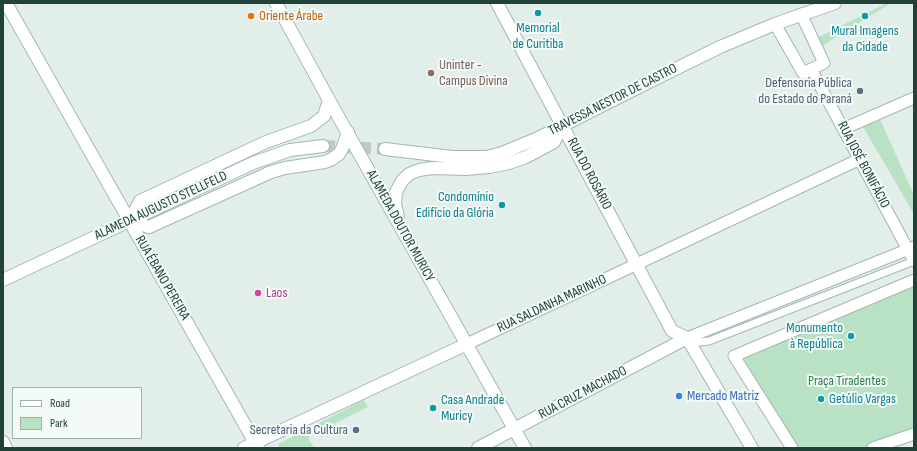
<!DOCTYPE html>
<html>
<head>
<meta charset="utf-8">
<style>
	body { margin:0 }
	#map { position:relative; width:917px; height:451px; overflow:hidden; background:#e2eee9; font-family:"Sofia Sans Condensed",sans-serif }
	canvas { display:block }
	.frame { position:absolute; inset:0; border:4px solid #204238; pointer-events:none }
	.legend { position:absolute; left:12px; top:387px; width:130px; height:52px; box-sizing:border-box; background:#f3faf7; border:1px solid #9fb0ab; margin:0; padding:5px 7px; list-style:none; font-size:12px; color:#204238 }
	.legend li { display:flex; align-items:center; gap:8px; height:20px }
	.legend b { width:20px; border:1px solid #9fb0ab }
</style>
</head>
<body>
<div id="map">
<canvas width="917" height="451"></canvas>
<div class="frame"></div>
<ul class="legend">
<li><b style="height:5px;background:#fff"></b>Road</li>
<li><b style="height:11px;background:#b8e2c3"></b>Park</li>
</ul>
</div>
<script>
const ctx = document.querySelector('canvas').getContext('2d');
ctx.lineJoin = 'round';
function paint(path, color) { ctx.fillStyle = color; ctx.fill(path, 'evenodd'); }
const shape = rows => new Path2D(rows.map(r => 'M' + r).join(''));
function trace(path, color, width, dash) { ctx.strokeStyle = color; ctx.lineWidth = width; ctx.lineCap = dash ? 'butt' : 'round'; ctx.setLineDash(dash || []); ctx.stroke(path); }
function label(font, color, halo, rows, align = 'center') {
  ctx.font = font + ' "Sofia Sans Condensed",sans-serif'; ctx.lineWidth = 4; ctx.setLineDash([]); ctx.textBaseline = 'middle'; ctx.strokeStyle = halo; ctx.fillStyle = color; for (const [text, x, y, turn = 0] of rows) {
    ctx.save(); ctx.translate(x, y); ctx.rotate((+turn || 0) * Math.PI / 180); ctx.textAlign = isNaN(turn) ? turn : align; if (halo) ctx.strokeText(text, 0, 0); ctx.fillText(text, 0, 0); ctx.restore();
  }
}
paint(shape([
	[887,3,891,3,817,49,819,37],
	[879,117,914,195,914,214,862,125],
	[914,280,914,434,873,448,792,448,734,356],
	[364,400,368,407,308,437,314,448,280,448,278,444]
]), '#b8e2c3');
trace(shape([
	[323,146,385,149]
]), '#bbccc6', 12, [12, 6]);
const service = shape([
	[688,338,699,342,709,341,914,261]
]);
const pedestrian = shape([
	[775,24,803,73,824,63,801,14],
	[811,69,914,261],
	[843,129,914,98],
	[687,338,914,247],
	[467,344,860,159],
	[792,448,734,356,914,280],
	[873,448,914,434]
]);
const minor = shape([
	[6,3,258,448],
	[562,125,672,331,687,338],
	[3,442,6,448],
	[244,448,467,344]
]);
const tertiary = shape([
	[276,3,329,100,525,448],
	[497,3,562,125],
	[385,149,452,157,487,157,502,153,536,139,653,80,720,47,775,24,835,3],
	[398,217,395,204,396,192,402,181,409,174,419,170,433,168,466,169,489,167,509,163,526,157,554,142,562,125],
	[130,221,149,227,271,172,285,168,325,162,332,159,339,154,342,149,348,132],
	[130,221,140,201,266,142,311,126,324,116,329,100],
	[3,280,253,163,290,150,323,146],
	[478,448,687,338,752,448]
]);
trace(service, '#a4b7b0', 9);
trace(pedestrian, '#a4b7b0', 13);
trace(minor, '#a4b7b0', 14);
trace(tertiary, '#a4b7b0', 14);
trace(service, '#fff', 7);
trace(pedestrian, '#fff', 11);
trace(minor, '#fff', 12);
trace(tertiary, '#fff', 12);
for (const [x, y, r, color] of [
	[538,13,4,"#0f9aa8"],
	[251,16,4,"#e8710a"],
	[865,16,4,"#0f9aa8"],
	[431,73,4,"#8d6e63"],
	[860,91,4,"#5c6f8a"],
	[502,205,4,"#0f9aa8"],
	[258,293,4,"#d1479c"],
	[851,336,4,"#0f9aa8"],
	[679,396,4,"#3f7fe0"],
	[821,399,4,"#0f9aa8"],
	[433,408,4,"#0f9aa8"],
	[356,430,4,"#5c6f8a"]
]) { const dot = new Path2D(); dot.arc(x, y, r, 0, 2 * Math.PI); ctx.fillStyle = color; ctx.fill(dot); trace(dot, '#f3faf7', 1.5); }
label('14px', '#c56008', '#f3faf7', [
	["Oriente Árabe",259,16]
], 'left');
label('14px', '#0d838f', '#f3faf7', [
	["Memorial",538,28],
	["de Curitiba",538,44],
	["Mural Imagens",865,31],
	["da Cidade",865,47],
	["Condomínio",494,197,"right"],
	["Edifício da Glória",494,213,"right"],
	["Monumento",843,328,"right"],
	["à República",843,344,"right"],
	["Getúlio Vargas",829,399,"left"],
	["Casa Andrade",441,400,"left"],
	["Muricy",441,416,"left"]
]);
label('14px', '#785e54', '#f3faf7', [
	["Uninter -",439,65],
	["Campus Divina",439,81]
], 'left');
label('14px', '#4e5e75', '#f3faf7', [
	["Defensoria Pública",852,83],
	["do Estado do Paraná",852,99],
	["Secretaria da Cultura",348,430]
], 'right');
label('14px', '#204238', '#f3faf7', [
	["TRAVESSA NESTOR DE CASTRO",613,100,-27],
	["RUA JOSÉ BONIFÁCIO",863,165,62],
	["RUA DO ROSÁRIO",589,174,62],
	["ALAMEDA AUGUSTO STELLFELD",161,206,-25],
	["ALAMEDA DOUTOR MURICY",400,226,61],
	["RUA ÉBANO PEREIRA",162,278,60],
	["RUA SALDANHA MARINHO",552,304,-25],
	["RUA CRUZ MACHADO",583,393,-28]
]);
label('14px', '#b23c85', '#f3faf7', [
	["Laos",266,293]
], 'left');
label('14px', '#257e46', '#f3faf7', [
	["Praça Tiradentes",847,381]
]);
label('14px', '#366cbe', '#f3faf7', [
	["Mercado Matriz",687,396]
], 'left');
</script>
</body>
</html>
